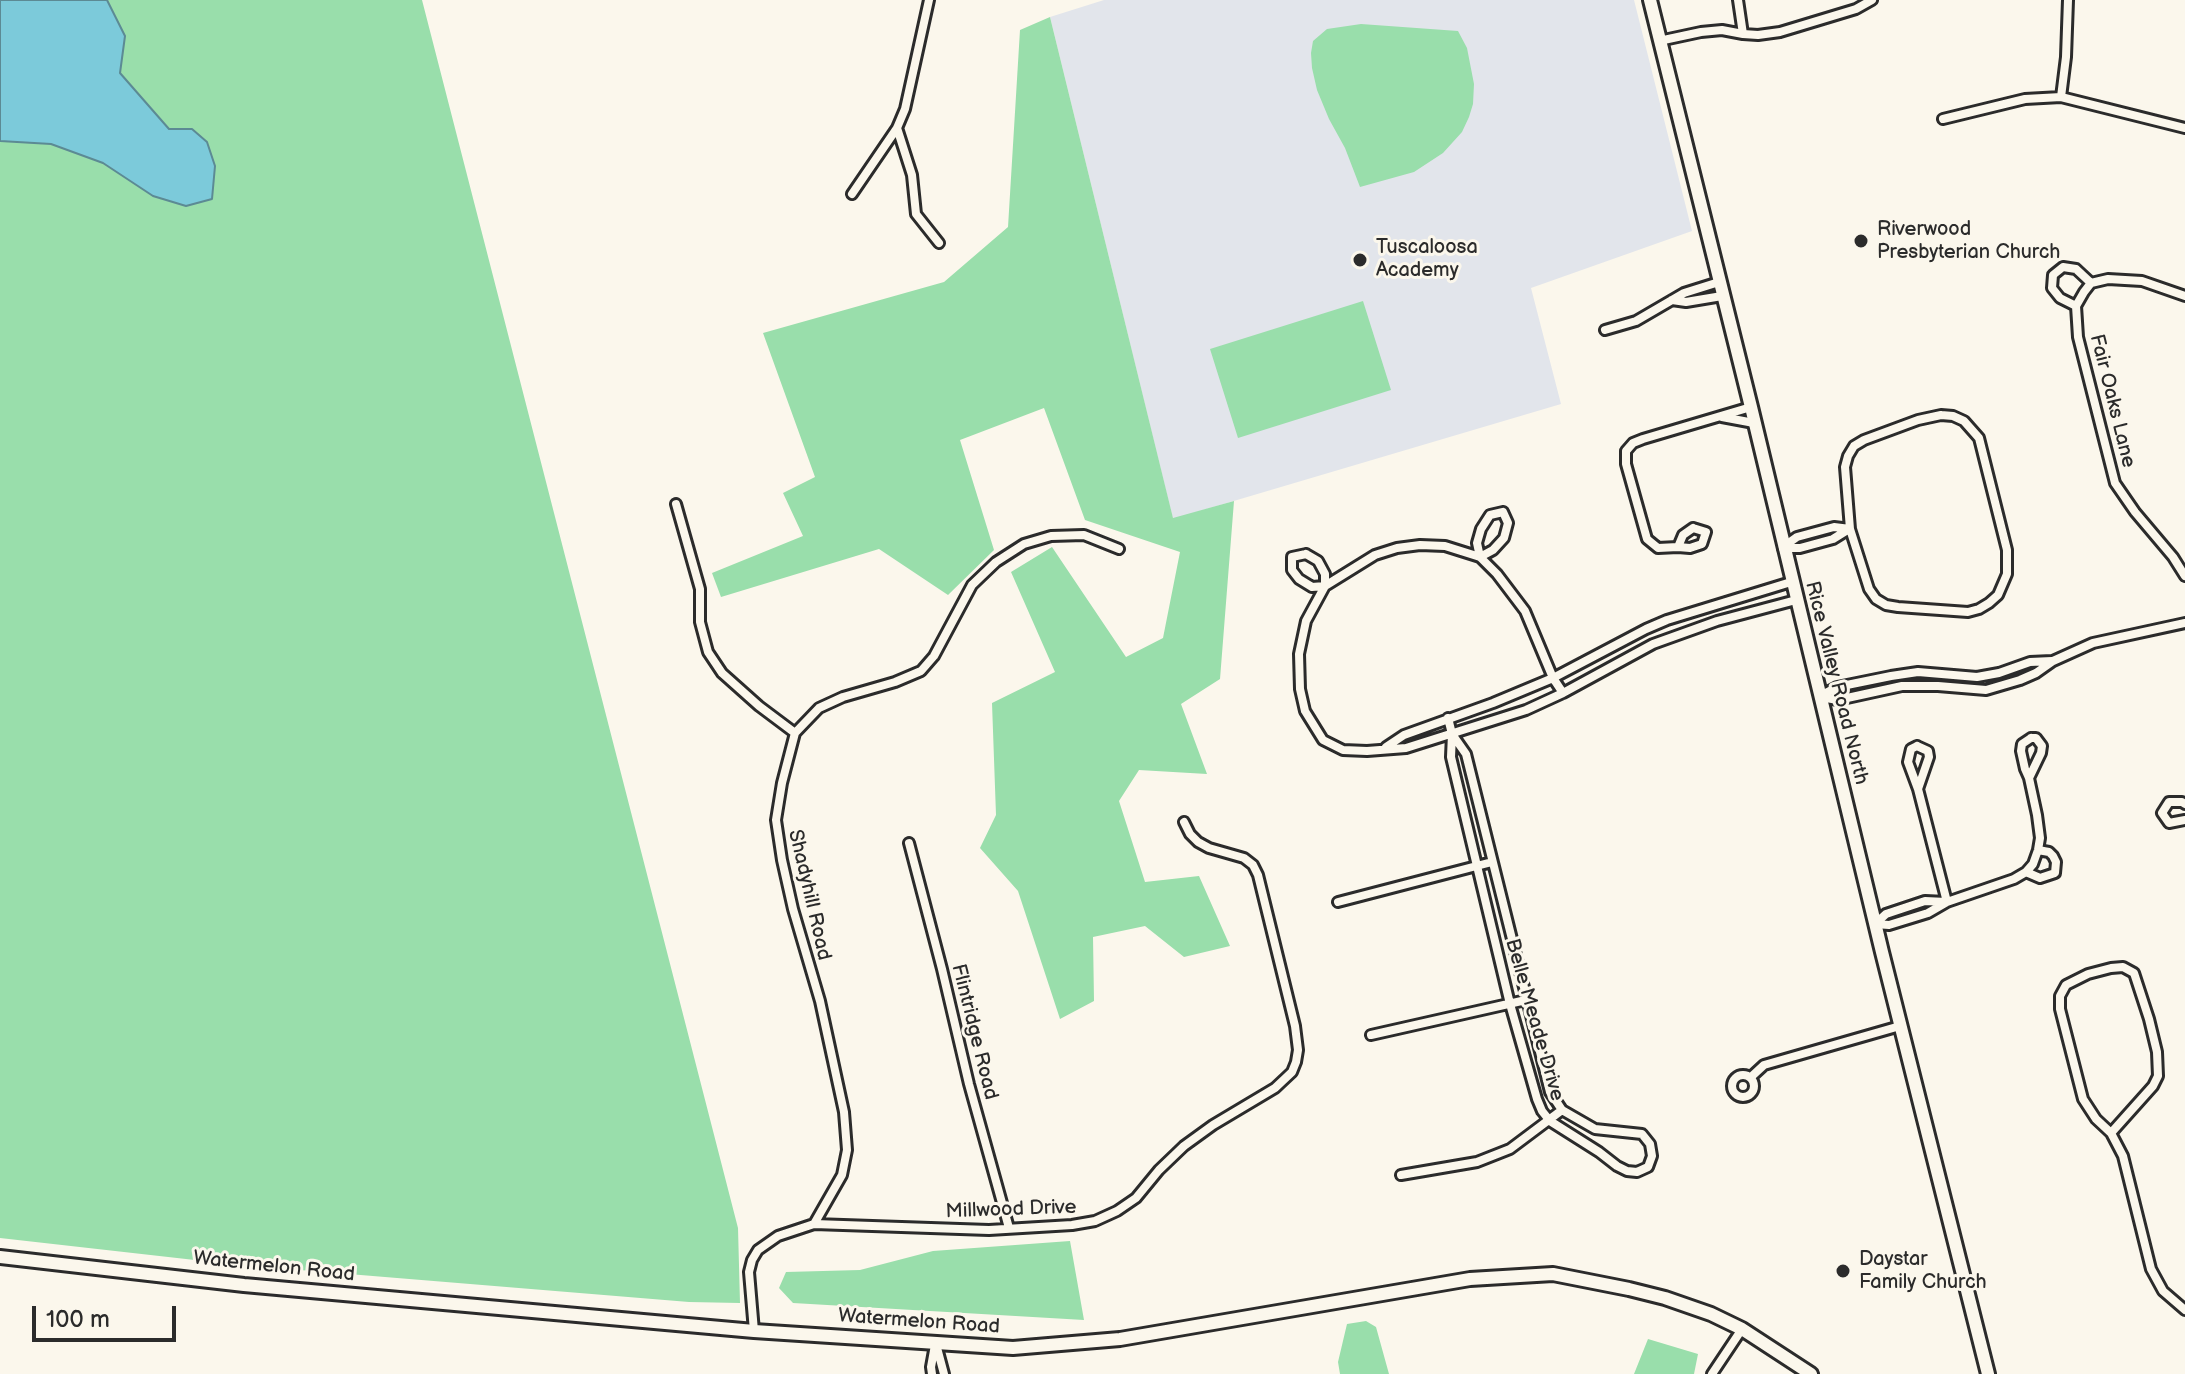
<!DOCTYPE html>
<html>
<head>
<meta charset="utf-8">
<style>
	body { margin:0 }
	#map { position:relative; width:2185px; height:1374px; overflow:hidden; background:#fbf7ec; font-family:"Balsamiq Sans",sans-serif }
	canvas { display:block }
	.scale { position:absolute; left:32px; top:1306px; width:144px; height:36px; box-sizing:border-box; border:4px solid #2b2b2b; border-top:0; padding-left:10px; font-size:24px; line-height:28px; white-space:nowrap; color:#2b2b2b; -webkit-text-stroke:6px #fbf7ec; paint-order:stroke }
</style>
</head>
<body>
<div id="map">
<canvas width="2185" height="1374"></canvas>
<div class="scale">100 m</div>
</div>
<script>
const ctx = document.querySelector('canvas').getContext('2d');
ctx.lineJoin = 'round';
function paint(path, color) { ctx.fillStyle = color; ctx.fill(path, 'evenodd'); }
const shape = rows => new Path2D(rows.map(r => 'M' + r).join(''));
function trace(path, color, width, dash) { ctx.strokeStyle = color; ctx.lineWidth = width; ctx.lineCap = dash ? 'butt' : 'round'; ctx.setLineDash(dash || []); ctx.stroke(path); }
function label(font, color, halo, rows, align = 'center') {
  ctx.font = font + ' "Balsamiq Sans",sans-serif'; ctx.lineWidth = 6; ctx.setLineDash([]); ctx.textBaseline = 'middle'; ctx.strokeStyle = halo; ctx.fillStyle = color; for (const [text, x, y, turn = 0] of rows) {
    ctx.save(); ctx.translate(x, y); ctx.rotate((+turn || 0) * Math.PI / 180); ctx.textAlign = isNaN(turn) ? turn : align; if (halo) ctx.strokeText(text, 0, 0); ctx.fillText(text, 0, 0); ctx.restore();
  }
}
paint(shape([
	[1104,0,1634,0,1692,231,1531,288,1561,404,1173,519,1050,17]
]), '#e2e5eb');
paint(shape([
	[0,0,422,0,738,1228,740,1303,689,1302,239,1265,0,1238],
	[1050,17,1173,518,1234,501,1220,679,1181,704,1207,774,1139,770,1119,801,1145,882,1199,876,1230,946,1184,957,1145,926,1093,937,1094,1001,1060,1019,1018,891,980,848,996,815,992,703,1055,672,1011,572,1052,547,1126,657,1163,638,1180,552,1085,520,1044,408,960,440,994,550,948,595,879,549,721,597,712,573,803,536,783,493,815,477,763,333,944,282,1008,227,1020,30],
	[1361,24,1458,31,1467,48,1474,84,1473,104,1469,117,1462,132,1443,153,1414,172,1360,187,1345,148,1329,119,1317,90,1312,68,1311,53,1313,41,1327,29],
	[1363,301,1391,390,1238,438,1210,349],
	[1070,1241,1084,1320,793,1303,779,1288,786,1272,860,1270,933,1251],
	[1366,1321,1376,1327,1389,1374,1340,1374,1338,1362,1347,1324],
	[1648,1339,1698,1354,1694,1374,1634,1374]
]), '#99deab');
const water = shape([
	[0,0,107,0,125,36,120,73,169,129,192,129,207,142,215,166,212,199,186,206,153,196,103,163,51,144,0,141,0,0]
]);
paint(water, '#7ccada');
trace(water, '#5c8a94', 2);
const street = shape([
	[1738,0,1743,34,1758,35,1780,32,1856,9,1872,0],
	[1659,41,1701,32,1722,30,1743,34],
	[2061,97,2066,57,2068,0],
	[1943,119,2025,99,2061,97,2185,128],
	[897,128,912,175,916,214,939,243],
	[852,194,897,128,905,109,929,0],
	[2185,296,2142,281,2108,279,2091,283,2084,292,2076,306,2078,337,2115,483,2135,512,2173,557,2185,576],
	[1672,300,1686,302,1722,296],
	[2076,306,2060,298,2052,288,2053,275,2063,267,2076,269,2091,283],
	[1605,330,1636,321,1684,293,1719,282],
	[1941,415,1953,416,1964,421,1979,438,2007,550,2007,574,1998,595,1989,603,1979,609,1968,612,1898,607,1886,605,1876,599,1869,589,1850,529,1845,467,1848,456,1854,446,1864,440,1918,420,1941,415],
	[1722,417,1754,423],
	[676,504,700,589,700,622,708,652,722,673,759,706,795,733],
	[1503,512,1508,523,1504,538,1493,550,1480,557,1477,543,1481,529,1490,515,1503,512],
	[1693,528,1706,532,1702,544,1690,548,1678,547,1683,535,1693,528],
	[1678,547,1658,548,1647,539,1626,464,1626,451,1633,443,1643,439,1751,407],
	[1783,547,1797,537,1834,527,1850,529],
	[1783,548,1800,548,1833,539,1849,529],
	[1306,554,1318,561,1325,574,1325,586,1312,587,1299,579,1292,570,1292,557,1306,554],
	[1563,693,1553,678,1525,611,1497,574,1480,557,1445,546,1420,545,1397,548,1375,555,1325,586,1306,621,1299,654,1300,689,1305,711,1323,740,1343,750,1367,751,1406,748,1526,710,1563,693,1653,644,1717,621,1796,600],
	[1820,696,1837,687,1891,676,1918,672,1977,677,1999,673,2030,662,2052,661],
	[1820,697,1838,700,1902,686,1938,686,1986,690,2020,680,2036,673,2053,661,2093,643,2185,623],
	[1448,718,1452,734,1451,757,1510,1004,1537,1099,1542,1111,1550,1121,1599,1152,1617,1166,1627,1171,1637,1172,1648,1167,1652,1156,1650,1144,1642,1134,1595,1129,1562,1110,1550,1092,1466,754,1452,734],
	[2031,738,2036,738,2042,746,2041,753,2029,778,2025,769,2021,751,2022,744,2031,738],
	[1917,746,1928,751,1929,757,1918,789,1908,762,1911,749,1917,746],
	[1386,747,1404,735,1493,703,1553,678,1646,629,1667,620,1791,582],
	[1918,789,1947,902],
	[2185,804,2182,802,2169,802,2162,813,2169,823,2185,820],
	[909,843,942,969,969,1084,1009,1228],
	[2026,872,2040,878,2055,873,2056,862,2053,856,2049,852,2038,850],
	[1338,902,1492,862],
	[1875,924,1889,925,1928,913,1947,902,2014,879,2026,872,2033,864,2038,850,2040,838,2037,815,2029,778],
	[1875,924,1886,914,1925,901,1946,902],
	[1371,1035,1526,1000],
	'1732 1086a11 11 0 1 1 22 0a11 11 0 1 1-22 0Z',
	[1751,1077,1764,1065,1900,1026],
	[2111,1133,2153,1086,2158,1076,2157,1052,2149,1019,2134,973,2123,967,2111,968,2088,974,2066,985,2060,996,2060,1009,2083,1099,2096,1119,2111,1133,2123,1156,2151,1269,2163,1291,2185,1310],
	[1401,1175,1477,1162,1510,1149,1562,1110],
	[814,1224,842,1175,847,1150,844,1112,820,1001,793,909,782,860,776,820,782,783,795,733,819,708,843,697,895,682,921,671,934,656,972,585,996,562,1024,544,1051,536,1084,535,1119,549],
	[754,1331,749,1272,752,1260,758,1250,778,1236,814,1224,989,1230,1072,1225,1095,1221,1117,1211,1136,1198,1159,1170,1184,1146,1213,1125,1275,1088,1292,1072,1296,1062,1298,1050,1295,1026,1258,875,1253,865,1244,858,1209,848,1198,842,1190,834,1184,822],
	[936,1344,944,1374],
	[932,1374,931,1367,935,1345],
	[1712,1374,1742,1329]
]);
const secondary = shape([
	[1650,0,1751,407,1882,952,1988,1374],
	[0,1257,244,1285,754,1331,1013,1348,1120,1339,1470,1279,1553,1274,1629,1289,1665,1298,1711,1314,1742,1329,1811,1374]
]);
trace(street, '#2b2b2b', 14);
trace(secondary, '#2b2b2b', 18);
trace(street, '#fbf7ec', 8);
trace(secondary, '#fbf7ec', 12);
for (const [x, y, r, color] of [
	[1861,241,8,"#2b2b2b"],
	[1360,260,8,"#2b2b2b"],
	[1843,1271,8,"#2b2b2b"]
]) { const dot = new Path2D(); dot.arc(x, y, r, 0, 2 * Math.PI); ctx.fillStyle = color; ctx.fill(dot); trace(dot, '#fbf7ec', 3); }
label('20px', '#2b2b2b', '#fbf7ec', [
	["Riverwood",1877,230],
	["Presbyterian Church",1877,253],
	["Tuscaloosa",1376,248],
	["Academy",1376,271],
	["Daystar",1859,1260],
	["Family Church",1859,1283]
], 'left');
label('20px', '#2b2b2b', '#fbf7ec', [
	["Fair Oaks Lane",2112,401,76],
	["Rice Valley Road North",1836,683,76],
	["Shadyhill Road",809,895,77],
	["Belle Meade Drive",1534,1020,74],
	["Flintridge Road",974,1032,76],
	["Millwood Drive",1011,1210,-2],
	["Watermelon Road",274,1267,6],
	["Watermelon Road",919,1322,4]
]);
</script>
</body>
</html>
